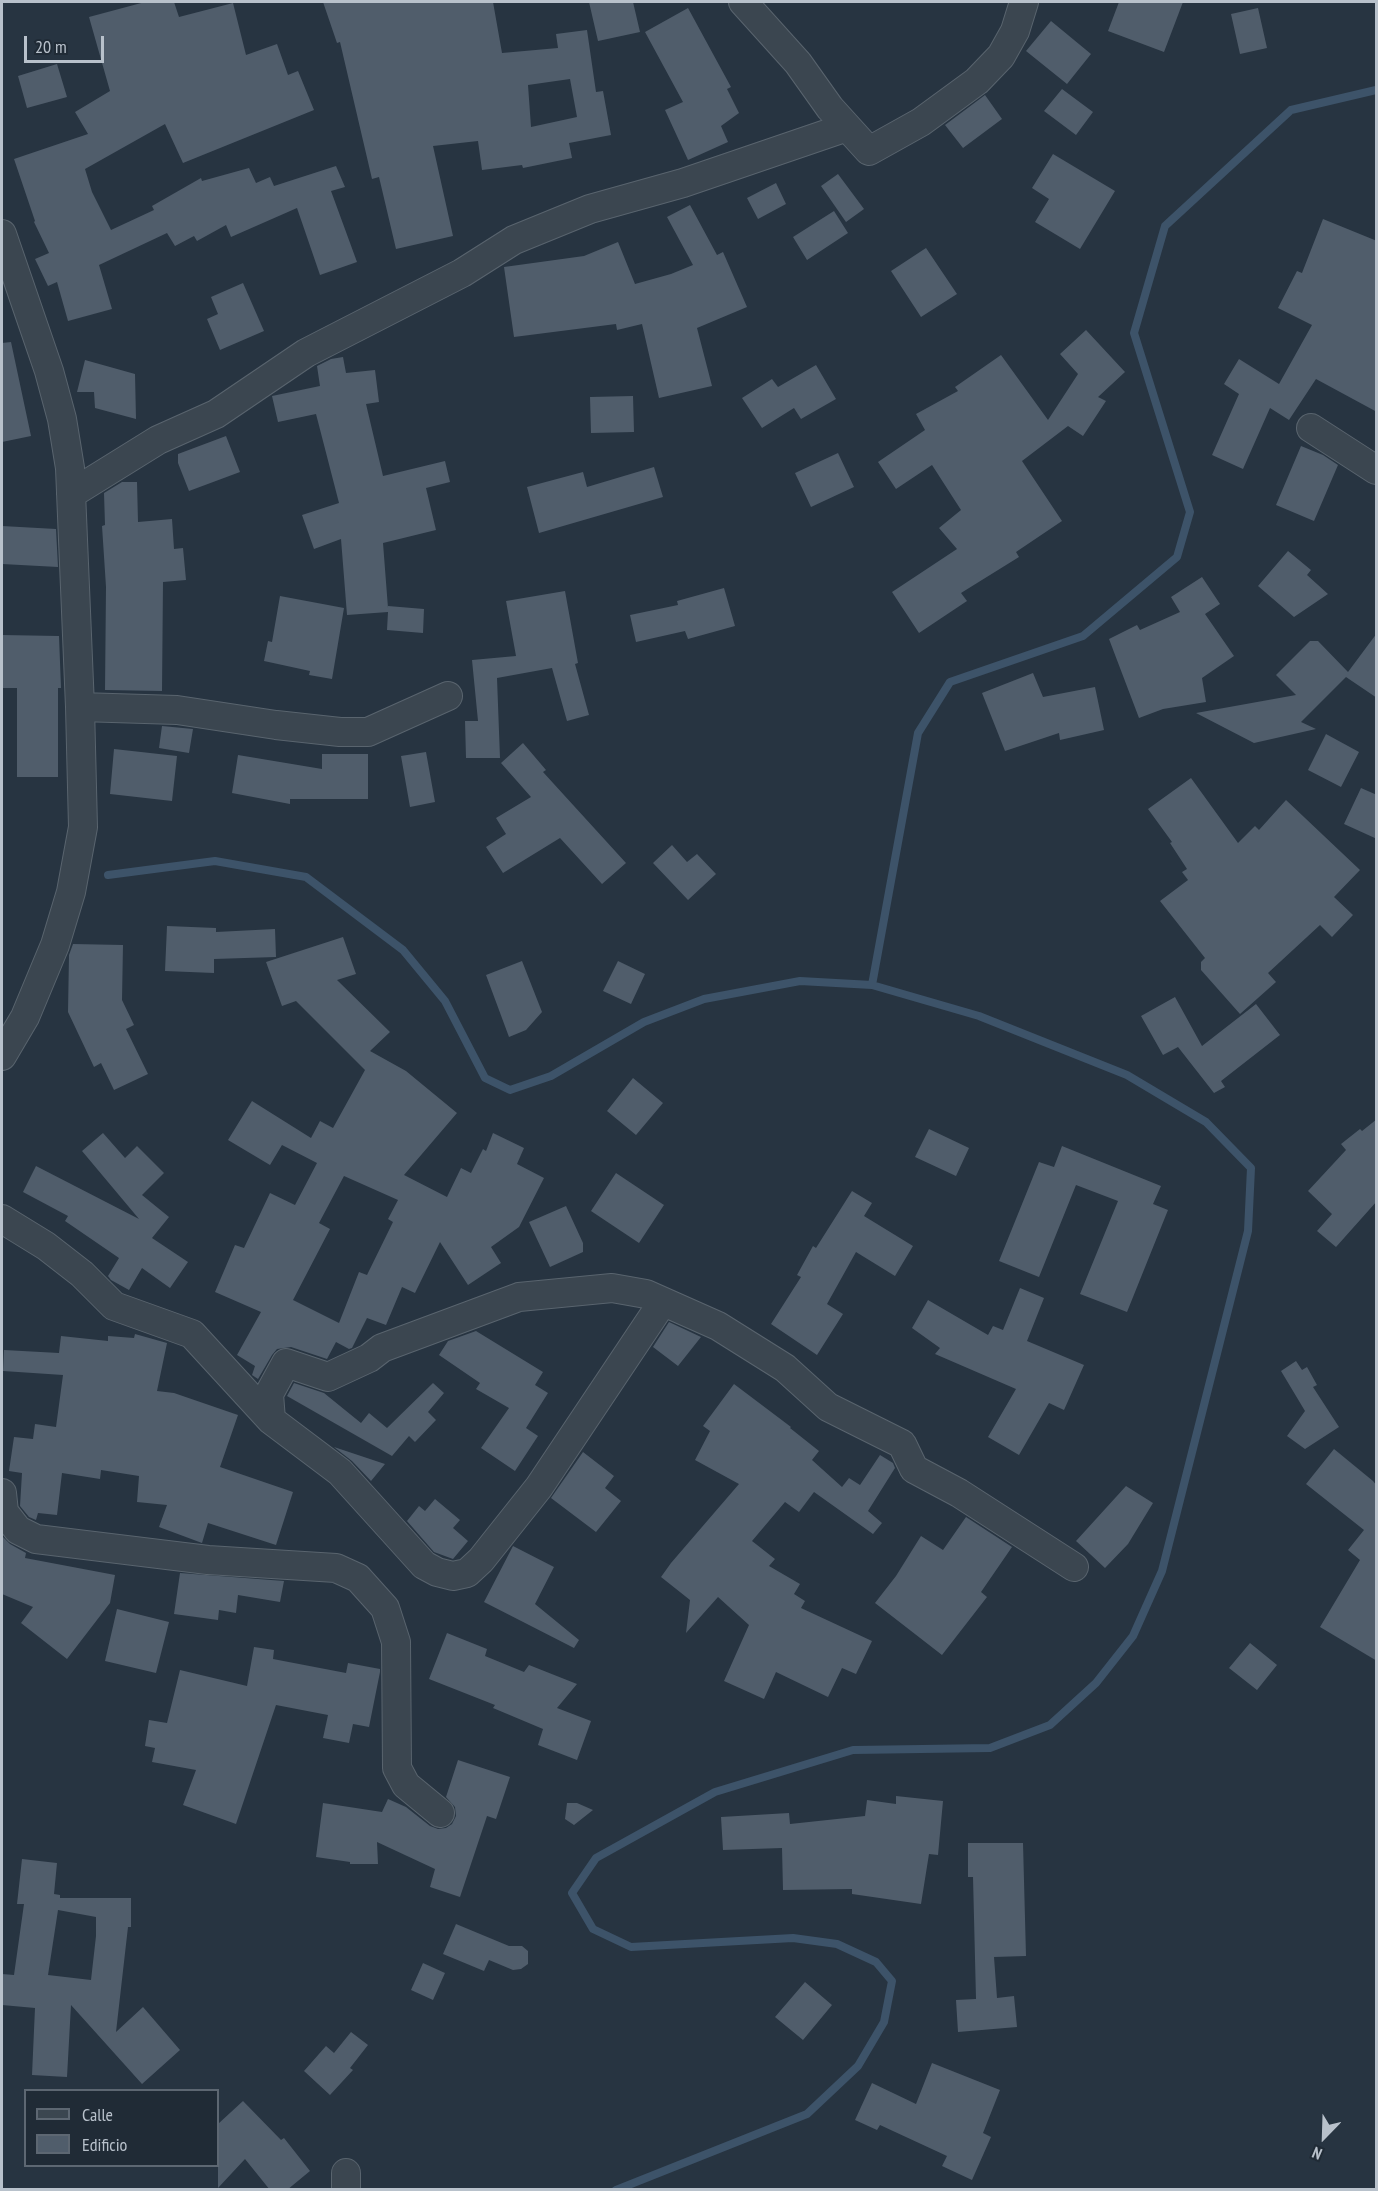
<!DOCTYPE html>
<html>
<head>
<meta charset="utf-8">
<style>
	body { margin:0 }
	#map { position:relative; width:1378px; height:2191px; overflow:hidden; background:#273441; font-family:"PT Sans Narrow",sans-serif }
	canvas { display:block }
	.frame { position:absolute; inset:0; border:3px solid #b8c1cb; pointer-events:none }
	.legend { position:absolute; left:24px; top:2089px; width:195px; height:78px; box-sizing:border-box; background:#202b36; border:2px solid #5d6772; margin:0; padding:8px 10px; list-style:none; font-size:18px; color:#b8c1cb }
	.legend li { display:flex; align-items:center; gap:12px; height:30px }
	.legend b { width:30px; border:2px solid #5d6772 }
	.north { position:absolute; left:1294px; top:2107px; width:60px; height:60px; -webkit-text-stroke:4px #202b36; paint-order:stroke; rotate:203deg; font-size:16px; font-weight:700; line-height:24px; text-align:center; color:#b8c1cb }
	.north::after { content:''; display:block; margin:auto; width:21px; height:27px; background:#b8c1cb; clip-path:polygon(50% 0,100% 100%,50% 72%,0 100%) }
	.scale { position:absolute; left:24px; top:36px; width:80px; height:27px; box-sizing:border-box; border:3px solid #b8c1cb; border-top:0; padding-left:8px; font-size:18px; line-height:21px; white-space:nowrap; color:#b8c1cb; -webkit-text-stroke:4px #202b36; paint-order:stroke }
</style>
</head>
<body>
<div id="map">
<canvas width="1378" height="2191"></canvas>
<div class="frame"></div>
<ul class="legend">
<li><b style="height:8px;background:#3b4650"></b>Calle</li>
<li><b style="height:16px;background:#505d6b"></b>Edificio</li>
</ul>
<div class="north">N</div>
<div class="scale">20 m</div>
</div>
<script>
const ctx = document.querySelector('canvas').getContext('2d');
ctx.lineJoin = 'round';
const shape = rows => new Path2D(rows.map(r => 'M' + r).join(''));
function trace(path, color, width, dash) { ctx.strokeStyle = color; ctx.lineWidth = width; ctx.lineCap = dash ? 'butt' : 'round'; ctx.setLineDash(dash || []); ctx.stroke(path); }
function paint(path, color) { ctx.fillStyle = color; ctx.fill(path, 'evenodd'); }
trace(shape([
	[108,875,215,861,306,877,403,950,445,1001,485,1078,510,1090,551,1076,644,1022,704,999,800,981,872,985,979,1016,1127,1075,1206,1122,1251,1168,1248,1231,1162,1571,1133,1636,1096,1683,1050,1725,990,1748,853,1750,715,1792,596,1858,572,1893,593,1929,631,1947,793,1938,837,1944,876,1962,892,1981,884,2022,858,2066,807,2114,616,2190],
	[872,985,918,733,950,682,1083,636,1177,557,1190,512,1134,333,1165,226,1291,110,1376,90]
]), '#3d5369', 8);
paint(shape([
	[145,2,174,2,179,17,233,3,246,55,277,44,288,75,298,71,314,110,183,163,165,124,85,169,92,192,111,230,154,210,152,206,201,178,202,181,249,168,256,183,270,177,274,186,336,166,345,187,331,191,357,262,320,275,297,208,231,237,226,225,197,241,194,236,175,246,167,233,99,265,112,309,68,321,57,282,48,286,35,259,49,253,34,222,35,221,14,159,88,134,75,112,110,91,89,17],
	[323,2,493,2,502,53,558,48,556,34,587,30,596,92,603,91,611,135,569,143,572,158,523,168,522,165,482,170,478,141,433,146,453,236,396,249,379,177,372,179,340,42,337,43],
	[570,79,577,117,531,127,528,85],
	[589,2,633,2,640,32,598,41],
	[1119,2,1183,2,1164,52,1108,31],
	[688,8,731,87,727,89,739,113,721,126,728,142,688,160,665,110,683,102,645,32],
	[1258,8,1267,48,1240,54,1231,14],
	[1051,21,1091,54,1067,84,1026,51],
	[57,64,67,97,27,108,18,76],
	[1062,89,1093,112,1076,135,1044,111],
	[985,95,1002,119,963,148,945,125],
	[1053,154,1115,191,1080,249,1035,222,1049,199,1032,188],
	[838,174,864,209,846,222,821,186],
	[776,183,786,204,758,219,747,198],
	[690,205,717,255,723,252,747,307,697,328,712,386,659,398,642,324,617,330,616,324,514,337,504,267,584,256,618,242,635,284,671,274,693,265,667,217],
	[834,211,848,233,807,260,793,237],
	[1323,219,1377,241,1377,412,1316,379,1289,420,1270,408,1243,469,1212,455,1239,394,1224,384,1239,359,1279,384,1312,325,1278,308,1297,271,1302,273],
	[926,248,957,294,921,317,891,271],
	[243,283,264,331,220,350,207,319,218,314,211,297],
	[1086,330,1125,372,1098,397,1106,401,1083,436,1068,426,1022,461,1062,521,1016,552,1019,557,961,593,967,601,919,633,892,592,957,549,939,528,961,510,932,465,896,489,878,462,925,430,916,414,958,391,955,387,1001,355,1048,420,1078,374,1060,354],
	[11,342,31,436,2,442,2,343],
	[343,357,346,373,375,370,379,402,366,404,383,476,445,461,450,482,426,488,436,530,383,543,388,608,388,606,424,609,423,633,387,630,388,612,347,615,341,539,314,549,302,515,339,503,316,414,278,422,272,396,320,386,317,366,331,359],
	[85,360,135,374,136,419,95,408,94,392,77,392],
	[816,365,836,399,801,419,794,408,762,428,742,398,772,379,778,387],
	[633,396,634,432,591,433,590,397],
	[226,436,240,472,189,491,178,463,178,454],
	[1301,446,1323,455,1338,465,1314,521,1276,505],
	[838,453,854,487,811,507,795,473],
	[654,467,663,497,539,533,527,487,583,472,587,487],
	[122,482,137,482,138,522,172,519,174,549,183,548,186,580,163,582,162,691,105,690,106,587,102,526,105,525,104,493],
	[2,526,56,529,58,567,2,564],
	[1288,551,1311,570,1307,575,1328,594,1294,617,1258,586],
	[1202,577,1220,604,1205,614,1234,656,1202,678,1206,702,1163,709,1139,718,1109,639,1137,625,1140,630,1180,612,1171,597],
	[724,588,735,626,688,639,685,631,636,642,630,615,678,605,677,601],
	[565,591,578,663,575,664,589,715,567,721,552,668,497,678,500,758,466,758,465,721,478,721,472,660,516,656,506,601],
	[280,596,344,608,332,679,309,675,310,671,264,661,268,641,272,642],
	[1377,633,1377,698,1346,677,1301,722,1316,729,1254,743,1196,713,1296,695,1276,675,1310,641,1318,641,1348,672],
	[2,635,59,636,61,688,58,688,58,777,17,777,17,688,2,688],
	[1033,673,1043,697,1095,687,1104,730,1060,740,1059,733,1005,751,982,693],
	[162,726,193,729,189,753,159,748],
	[1326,734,1359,752,1341,787,1308,770],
	[523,743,546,770,543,772,626,863,602,884,560,838,503,873,486,847,506,834,496,818,531,797,501,763],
	[114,749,177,756,172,801,110,794],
	[426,752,435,802,410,807,401,756],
	[322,754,368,754,368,799,290,799,290,804,232,793,238,755,322,769],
	[1191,778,1238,843,1255,826,1259,830,1286,800,1360,870,1334,897,1353,915,1332,937,1320,925,1268,973,1276,982,1240,1014,1201,970,1201,962,1205,958,1160,901,1188,880,1182,872,1187,869,1170,843,1172,842,1148,809],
	[1361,788,1377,795,1377,839,1344,824],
	[672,845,687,862,697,854,716,874,688,900,653,863],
	[167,926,216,928,216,932,275,929,276,957,214,959,214,973,165,971],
	[343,937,356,974,337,980,390,1032,370,1051,406,1071,457,1113,404,1175,447,1197,461,1168,471,1173,483,1149,486,1151,493,1133,524,1148,517,1164,544,1178,519,1227,491,1247,501,1263,468,1285,440,1242,415,1293,402,1287,386,1325,367,1318,352,1348,349,1349,336,1342,327,1359,291,1347,277,1349,272,1355,258,1379,252,1375,255,1366,237,1355,261,1312,215,1292,235,1245,244,1248,270,1193,295,1205,317,1163,282,1145,270,1165,228,1140,252,1101,311,1138,320,1121,333,1128,365,1070,296,1001,282,1006,266,962],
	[344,1176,398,1200,388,1219,393,1222,367,1275,359,1272,339,1323,293,1300,330,1229,319,1223],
	[73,944,123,945,122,1000,134,1025,126,1029,148,1074,114,1090,101,1063,94,1067,68,1012,69,955],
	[522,961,542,1012,526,1030,509,1037,486,975],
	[618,961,645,974,631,1004,603,991],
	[1175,997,1202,1046,1256,1004,1280,1035,1221,1081,1225,1087,1214,1093,1178,1047,1163,1055,1141,1016],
	[633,1078,663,1103,636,1135,607,1111],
	[1377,1119,1377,1201,1336,1247,1317,1231,1332,1214,1308,1191,1346,1150,1341,1144,1360,1129,1362,1131],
	[929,1129,969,1148,956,1176,915,1157],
	[103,1133,125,1158,137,1146,164,1173,142,1195,169,1217,152,1238,188,1262,170,1288,142,1268,129,1290,111,1280,108,1276,119,1258,65,1221,68,1216,23,1192,36,1166,139,1219,82,1151],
	[1062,1146,1161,1186,1153,1204,1168,1210,1127,1312,1080,1294,1118,1201,1076,1185,1039,1277,999,1261,1039,1162,1054,1167],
	[616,1173,664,1205,639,1243,591,1211],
	[852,1191,872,1203,864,1216,913,1246,895,1276,856,1252,827,1304,843,1314,817,1355,771,1324,801,1277,797,1275,813,1246,816,1248],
	[566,1206,583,1243,583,1252,550,1267,529,1222],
	[1020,1288,1044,1298,1027,1341,1084,1365,1064,1410,1049,1403,1019,1455,988,1437,1016,1389,935,1354,940,1348,912,1328,928,1300,988,1335,993,1326,1003,1330],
	[669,1322,701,1337,678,1366,653,1347],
	[476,1331,543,1372,535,1385,548,1393,526,1428,538,1436,515,1471,481,1448,509,1408,476,1389,480,1383,439,1355,448,1341],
	[135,1334,167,1343,157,1391,174,1393,238,1415,220,1467,293,1492,276,1545,208,1523,202,1543,159,1527,167,1505,137,1502,139,1476,101,1470,100,1479,62,1473,57,1515,38,1513,36,1520,29,1517,20,1506,22,1473,9,1471,14,1437,33,1439,35,1424,56,1427,63,1375,3,1371,4,1350,59,1353,61,1336,108,1341,108,1336,134,1338],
	[1296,1361,1302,1370,1307,1367,1317,1385,1313,1387,1339,1427,1305,1449,1287,1436,1305,1411,1281,1371],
	[294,1383,324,1393,361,1423,369,1413,387,1428,433,1383,444,1393,428,1412,436,1420,415,1442,409,1436,392,1456,287,1396],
	[734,1384,791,1427,790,1428,819,1451,812,1460,842,1487,849,1478,860,1485,880,1455,893,1463,895,1468,868,1511,882,1523,873,1534,814,1492,799,1512,785,1502,752,1541,775,1559,769,1566,800,1584,794,1594,805,1601,801,1608,872,1641,856,1674,842,1668,828,1697,776,1672,764,1699,724,1681,749,1625,718,1597,686,1633,690,1600,661,1577,671,1563,739,1484,695,1460,710,1431,703,1426],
	[334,1447,385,1464,371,1481,352,1461],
	[1334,1449,1373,1481,1377,1486,1377,1661,1320,1627,1360,1560,1348,1550,1364,1530,1306,1484],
	[583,1452,614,1476,605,1488,621,1501,596,1532,551,1498],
	[1126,1486,1153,1503,1128,1544,1105,1568,1076,1541],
	[435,1499,460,1520,453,1528,468,1541,453,1559,434,1552,407,1521,419,1506,425,1511],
	[966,1517,1012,1547,981,1592,987,1597,942,1655,875,1603,896,1576,921,1536,943,1550],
	[2,1536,10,1544,26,1553,25,1558,115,1575,110,1603,67,1659,21,1623,33,1607,2,1594],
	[513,1546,554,1567,535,1604,579,1640,574,1648,484,1602],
	[180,1573,284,1581,280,1602,238,1595,236,1613,219,1610,218,1620,174,1614],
	[117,1609,169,1622,156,1673,105,1661],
	[447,1633,487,1649,485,1656,524,1672,529,1665,577,1684,557,1708,591,1721,577,1760,538,1745,543,1729,493,1708,495,1705,429,1679],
	[1250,1643,1277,1665,1257,1690,1229,1668],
	[254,1647,274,1650,273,1659,346,1673,348,1663,380,1669,380,1672,369,1727,353,1724,349,1743,323,1738,328,1715,276,1705,236,1824,183,1805,196,1770,152,1762,155,1748,145,1746,149,1720,167,1723,180,1670,247,1686],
	[458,1760,510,1777,496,1819,487,1816,460,1897,430,1887,435,1869,377,1842,378,1864,350,1864,350,1862,316,1857,323,1803,382,1812,388,1799,406,1807,430,1826,438,1829,446,1828,452,1824,456,1816,455,1807,446,1797],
	[896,1796,943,1801,938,1855,929,1854,921,1904,852,1894,852,1889,783,1890,782,1848,723,1850,721,1817,789,1813,790,1824,865,1816,867,1800,896,1804],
	[567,1803,577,1803,593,1810,574,1825,565,1819],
	[968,1843,1023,1843,1026,1956,994,1957,997,1998,1014,1996,1017,2027,958,2032,956,2000,976,1999,973,1877,968,1877],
	[22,1859,57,1863,54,1894,60,1895,60,1898,131,1898,131,1927,128,1927,116,2032,143,2007,180,2050,142,2084,71,2005,67,2077,32,2075,35,2008,2,2005,2,1974,14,1975,24,1904,17,1904],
	[58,1910,96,1917,96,1936,91,1980,48,1975],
	[456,1924,509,1946,522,1946,528,1951,528,1964,521,1969,513,1970,489,1960,484,1971,443,1954],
	[423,1963,445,1973,433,2000,411,1990],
	[805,1982,832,2005,803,2040,775,2017],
	[351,2032,368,2045,350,2068,353,2070,330,2095,304,2071,326,2046,334,2053],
	[932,2063,1000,2090,983,2133,991,2137,972,2180,942,2166,947,2156,880,2125,877,2130,855,2120,872,2083,916,2104],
	[243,2101,281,2140,284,2138,310,2171,287,2190,270,2190,245,2159,218,2188,218,2124]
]), '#505d6b');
const street = shape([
	[743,2,798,63,830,108,869,151,921,122,977,81,1001,56,1015,31,1024,2],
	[2,234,49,371,62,419,70,468,80,707,83,827,71,892,55,945,25,1017,2,1056],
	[1311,428,1376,470],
	[71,494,158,440,216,414,306,353,462,273,514,240,590,209,683,183,847,127],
	[80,707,177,710,276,725,340,732,368,732,448,696],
	[2,1219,46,1246,82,1274,114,1306,192,1334,271,1420,340,1472,424,1565,437,1572,453,1576,467,1573,481,1560,539,1487,662,1303],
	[271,1420,269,1394,286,1363,328,1377,369,1358,382,1348,519,1297,612,1288,646,1294,718,1326,785,1368,828,1407,902,1444,914,1469,959,1493,1074,1567],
	[2,1493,4,1512,18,1530,36,1539,208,1560,336,1568,358,1578,385,1608,396,1642,397,1768,406,1785,440,1813],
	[346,2173,346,2190]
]);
trace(street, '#59646e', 30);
trace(street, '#3b4650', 28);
</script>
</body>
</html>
